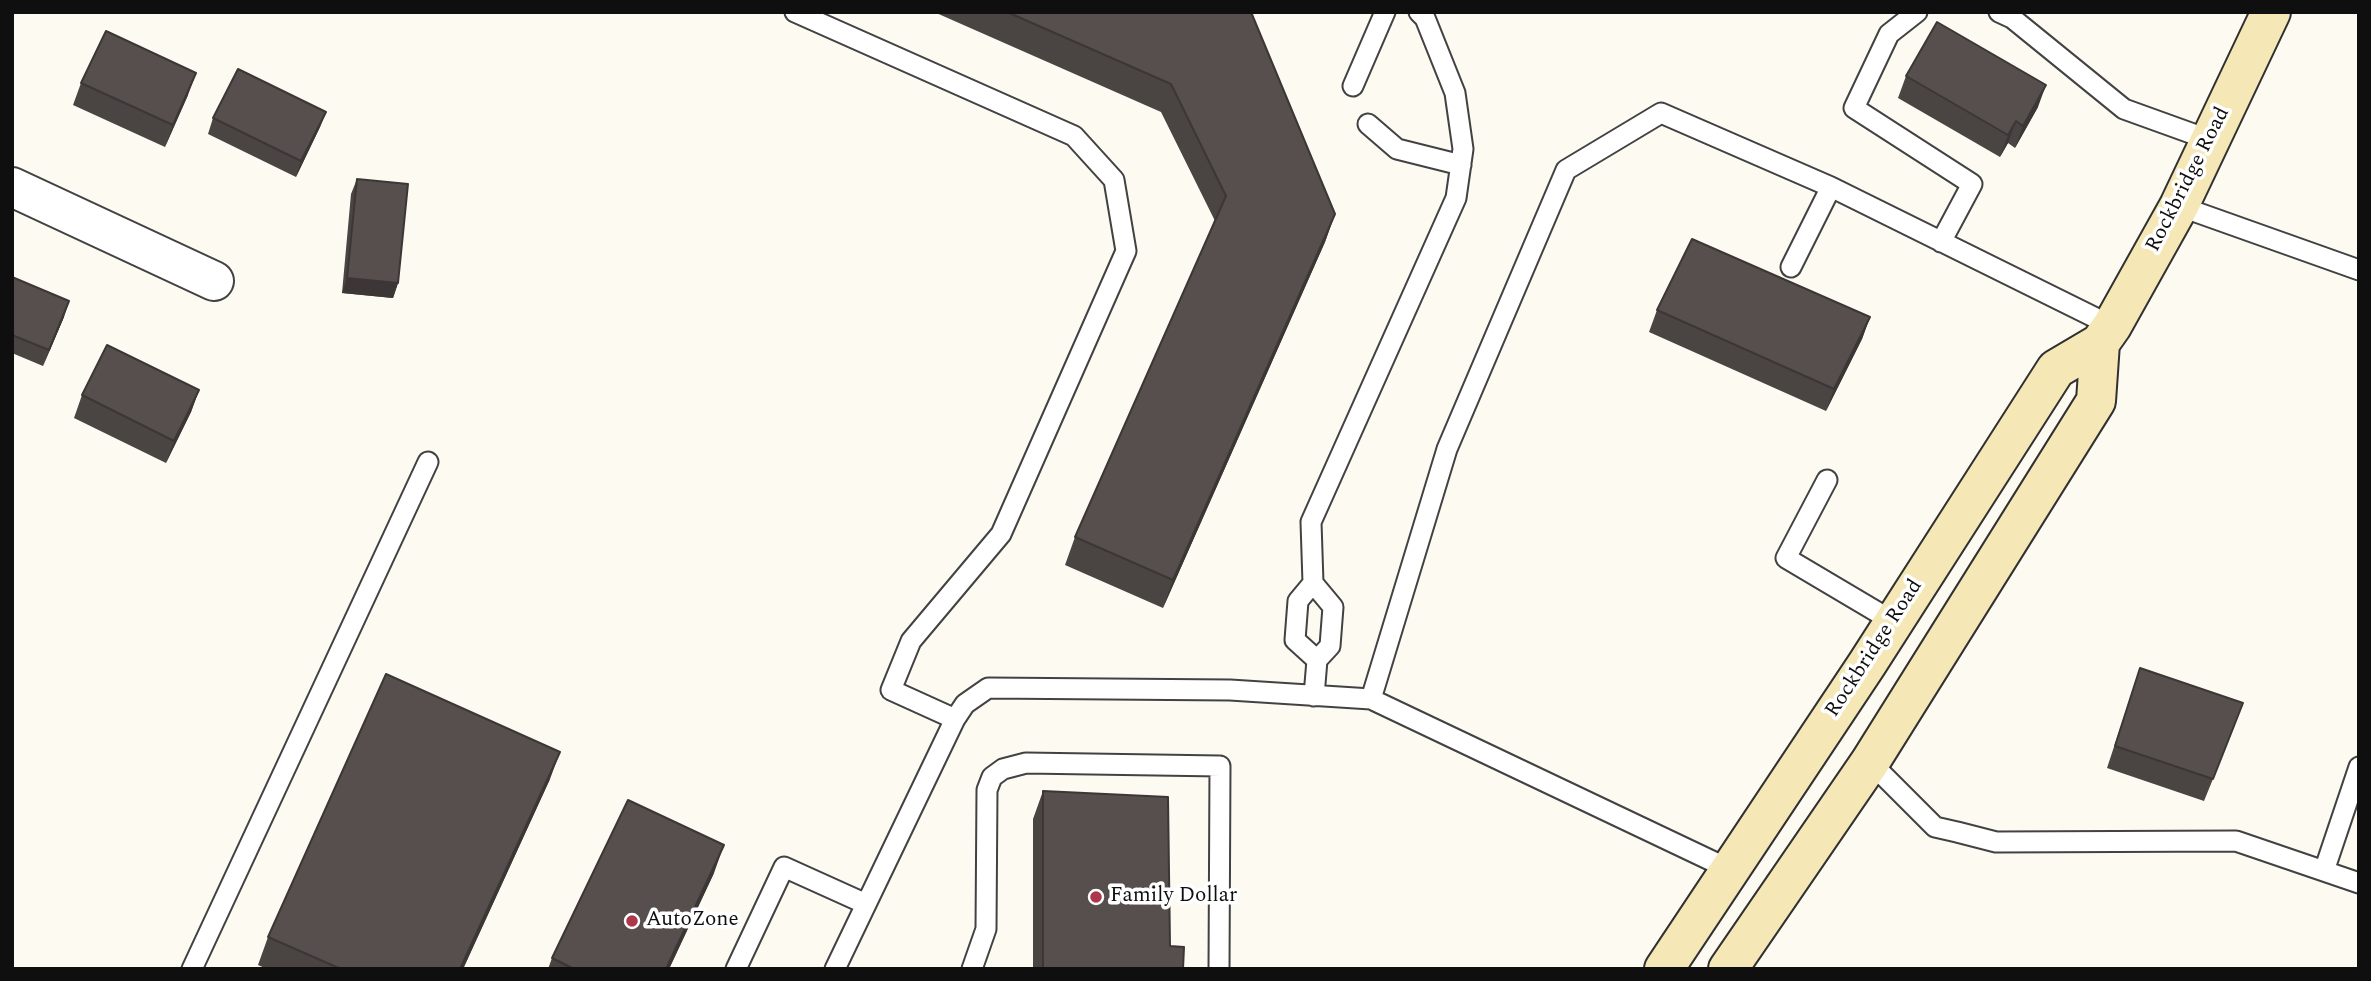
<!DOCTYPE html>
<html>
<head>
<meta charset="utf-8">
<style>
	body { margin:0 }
	#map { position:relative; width:2371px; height:981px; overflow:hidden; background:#fdfaf2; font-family:Spectral,serif }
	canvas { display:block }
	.frame { position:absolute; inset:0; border:14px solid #0f0f0f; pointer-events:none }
</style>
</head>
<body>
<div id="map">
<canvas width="2371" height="981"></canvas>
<div class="frame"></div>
</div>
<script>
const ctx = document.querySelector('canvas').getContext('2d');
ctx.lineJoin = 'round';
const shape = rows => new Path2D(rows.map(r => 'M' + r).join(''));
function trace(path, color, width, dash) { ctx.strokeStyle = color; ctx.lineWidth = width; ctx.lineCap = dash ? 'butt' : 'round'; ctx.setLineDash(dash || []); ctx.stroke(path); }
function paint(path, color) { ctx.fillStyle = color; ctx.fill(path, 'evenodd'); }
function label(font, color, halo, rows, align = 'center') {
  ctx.font = font + ' Spectral,serif'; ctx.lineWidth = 7; ctx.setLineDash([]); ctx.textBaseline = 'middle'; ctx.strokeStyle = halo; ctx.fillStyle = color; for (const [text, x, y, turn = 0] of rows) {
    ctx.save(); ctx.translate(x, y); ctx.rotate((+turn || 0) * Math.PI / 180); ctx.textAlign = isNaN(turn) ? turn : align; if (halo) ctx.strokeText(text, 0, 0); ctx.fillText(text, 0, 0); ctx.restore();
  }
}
const lane = shape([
	[795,12,1074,136,1114,180,1126,251,1001,534,911,641,891,690,955,719],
	[1917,12,1889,34,1854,108,1972,184,1941,242],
	[1999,12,2012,18,2124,109,2210,140],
	[1353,86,1385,12],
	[1368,124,1397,149,1461,165],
	[2179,206,2359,270],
	[1791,267,1831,187],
	[1827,480,1786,558,1894,622],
	[1313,583,1298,601,1295,640,1317,660],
	[1314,696,1317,660,1330,646,1333,607,1313,583,1311,522,1456,198,1463,149,1455,93,1425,18,1419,12],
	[1870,762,1935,827,1957,832,1996,842,2236,841,2359,883],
	[1731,870,1371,699,1447,449,1566,170,1661,113,1831,187,2112,326],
	[2324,871,2359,767],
	[192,969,428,462],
	[736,969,784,867,866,904],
	[835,969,955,719,965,704,988,688,1230,690,1371,699],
	[972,969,986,929,987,790,992,777,1003,769,1026,763,1220,766,1219,969]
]);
const street = shape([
	[12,187,214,281]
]);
const secondary = shape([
	[1664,969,1867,664,2056,369,2100,343,2112,326,2179,206,2271,12],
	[1728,969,1870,762,2096,401,2100,343]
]);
trace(lane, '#424242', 23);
trace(street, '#424242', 42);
trace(secondary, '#313131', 42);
trace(lane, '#fff', 19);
trace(street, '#fff', 38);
trace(secondary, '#f5e8b6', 38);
paint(shape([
	[934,12,1251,12,1335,214,1325,242,1163,608,1065,565,1075,537,1215,221,1161,112],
	[1906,76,2038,107,2015,148,2008,143,2000,157,1898,98],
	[81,83,188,95,165,147,73,105],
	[326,112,320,127,296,177,208,134,213,118],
	[357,179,398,283,393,298,342,293,351,194],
	[12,277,64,317,43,366,12,353],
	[1657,310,1870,317,1862,339,1826,411,1649,332],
	[199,390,191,412,166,463,74,418,82,395],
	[2140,668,2235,725,2204,801,2107,768],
	[550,779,463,969,267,969,258,965,268,937],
	[1043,791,1170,946,1183,969,1033,969,1033,819],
	[714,873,669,969,548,969,552,958]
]), '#4a4442');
paint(shape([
	[196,73,188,95,165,147,173,125],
	[2046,85,2038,107,2015,148,2023,126],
	[326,112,320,127,296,177,301,161],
	[2016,121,2008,143,2000,157,2008,135],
	[1335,214,1325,242,1163,608,1173,580],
	[347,278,398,283,393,298,342,293],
	[69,301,64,317,43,366,49,350],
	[1870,317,1862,339,1826,411,1834,389],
	[199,390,191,412,166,463,174,441],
	[560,752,550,779,463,969,460,969],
	[724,845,714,873,669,969,666,969]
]), '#3c3736');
const building = shape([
	[1007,12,1251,12,1335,214,1173,580,1075,537,1226,196,1171,84,1007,12],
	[1937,22,2046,85,2023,126,2016,121,2008,135,1906,76,1937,22],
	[106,31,196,73,173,125,81,83,106,31],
	[238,69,326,112,301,161,213,118,238,69],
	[357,179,408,184,398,283,347,278,357,179],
	[1692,239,1870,317,1834,389,1657,310,1692,239],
	[12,277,69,301,49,350,12,335,12,277],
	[107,345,199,390,174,441,82,395,107,345],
	[2140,668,2243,703,2213,779,2115,746,2140,668],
	[386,674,560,752,460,969,341,969,268,937,386,674],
	[1043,791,1168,797,1170,946,1184,947,1183,969,1043,969,1043,791],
	[628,800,724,845,666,969,574,969,552,958,628,800]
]);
paint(building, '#564f4d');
trace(building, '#3c3736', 2);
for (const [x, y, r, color] of [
	[1096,897,7,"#ae3849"],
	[632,921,7,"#ae3849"]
]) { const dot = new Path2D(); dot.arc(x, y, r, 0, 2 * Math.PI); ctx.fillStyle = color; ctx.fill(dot); trace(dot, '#fff', 2.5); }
label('21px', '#0f0f0f', '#fff', [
	["Rockbridge Road",2189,180,-63],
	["Rockbridge Road",1875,649,-57]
]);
label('21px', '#0f0f0f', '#fff', [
	["Family Dollar",1110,897],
	["AutoZone",646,921]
], 'left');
</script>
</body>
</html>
